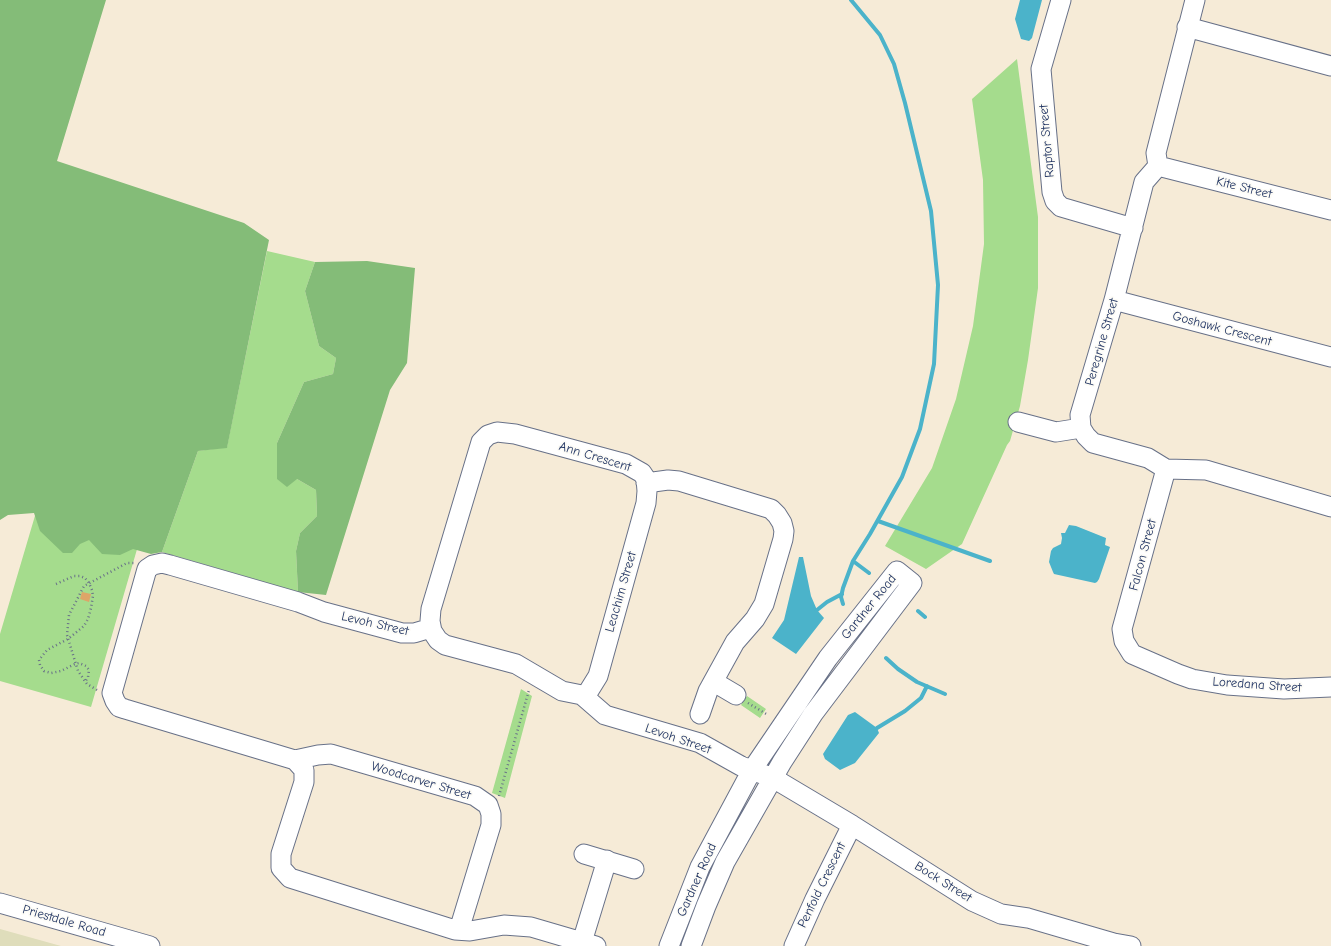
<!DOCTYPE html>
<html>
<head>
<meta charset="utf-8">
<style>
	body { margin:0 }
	canvas { display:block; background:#f6ebd7 }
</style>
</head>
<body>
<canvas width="1331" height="946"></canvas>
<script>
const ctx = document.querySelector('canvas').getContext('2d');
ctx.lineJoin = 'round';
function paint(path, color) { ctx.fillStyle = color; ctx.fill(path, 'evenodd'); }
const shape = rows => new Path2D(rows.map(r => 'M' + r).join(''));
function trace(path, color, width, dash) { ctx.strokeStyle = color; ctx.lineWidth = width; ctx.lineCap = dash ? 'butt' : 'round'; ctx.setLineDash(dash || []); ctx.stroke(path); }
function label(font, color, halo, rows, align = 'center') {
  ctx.font = font + ' "Comic Neue",sans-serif'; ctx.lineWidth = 3.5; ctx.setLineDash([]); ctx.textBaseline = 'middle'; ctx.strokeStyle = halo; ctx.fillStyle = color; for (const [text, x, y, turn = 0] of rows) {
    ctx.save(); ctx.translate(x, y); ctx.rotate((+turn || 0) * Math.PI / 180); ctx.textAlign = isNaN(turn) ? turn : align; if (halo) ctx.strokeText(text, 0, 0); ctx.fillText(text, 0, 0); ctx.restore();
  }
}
paint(shape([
	[0,929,61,946,0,946]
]), '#dfddbb');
paint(shape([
	[1017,59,1038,217,1038,288,1028,360,1020,406,1010,441,1007,445,962,544,926,569,885,546,932,468,956,399,973,326,984,244,983,180,972,99],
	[267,251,315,262,305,291,319,346,336,358,333,374,304,382,277,443,277,479,297,479,316,490,317,516,300,533,296,551,298,592,162,552,198,451,227,447],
	[37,509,140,539,91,707,0,681,0,634],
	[521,689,532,696,505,798,492,793],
	[747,696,766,709,760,718,741,705]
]), '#a5dc8d');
paint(shape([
	[0,0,106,0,57,161,244,223,269,240,227,448,198,451,162,552,151,554,133,549,120,555,102,554,89,540,80,544,72,553,63,553,40,531,34,513,8,515,0,520],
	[367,261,415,268,407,363,390,390,326,595,298,592,296,551,300,533,317,516,316,490,297,479,287,487,277,479,277,443,304,382,333,374,336,358,319,346,305,291,315,262]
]), '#84bc78');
paint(shape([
	[1020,0,1042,0,1032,38,1029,41,1021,39,1015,19],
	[1069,525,1076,526,1106,538,1105,545,1110,547,1099,579,1097,582,1095,583,1054,574,1053,572,1049,562,1051,551,1053,548,1061,544,1062,538,1061,533,1065,533],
	[799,557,803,557,811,596,817,610,824,618,796,654,772,638,784,620],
	[855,712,877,728,879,733,855,763,840,770,825,759,823,754,848,715]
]), '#4bb3ca');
trace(shape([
	[878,521,990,561],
	[853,561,869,573],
	[843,604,841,597,843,588,853,561,870,534,902,477,920,429,934,364,938,285,931,211,905,103,894,64,880,35,851,0],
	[817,610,827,602,842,594],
	[918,611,925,617],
	[886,658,898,669,917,682,945,694],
	[877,728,905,711,921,698,927,686]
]), '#4bb3ca', 4);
paint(shape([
	[82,592,91,594,89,602,80,599]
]), '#dea568');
const minor = shape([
	[1061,0,1041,69,1052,192,1055,201,1061,207,1133,228],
	[1195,0,1156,153,1158,166,1144,182,1114,300,1080,415,1081,428,1086,436,1093,443,1148,458,1166,469,1206,470,1331,507],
	[1187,27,1331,66],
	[1158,166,1331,210],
	[1114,300,1331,357],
	[1018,422,1056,432,1081,428],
	[1166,469,1122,629,1124,641,1132,654,1178,674,1192,679,1227,685,1284,689,1331,687],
	[646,483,668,480,679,481,771,509,777,515,782,523,784,531,783,539,764,604,755,619,735,642,708,691,700,714],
	[431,628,414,633,402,633,324,612,298,602,170,565,162,563,153,565,147,569,112,693,115,701,119,707,125,709,295,760,318,755,331,754,475,796,488,805,491,814,491,825,459,930],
	[714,682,736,695],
	[585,697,598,676,646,503,647,491,646,479,642,473,626,464,515,434,497,432,488,435,481,442,431,609,430,621,432,631,438,640,445,645,516,664,562,691,582,695,605,715,700,743,741,766,773,778,852,825,972,901,1001,914,1028,918,1114,943,1131,946],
	[295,760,304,770,304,782,281,854,281,868,290,878,455,930,470,931,504,925,531,927,596,946],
	[584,854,634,869],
	[0,903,150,946],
	[582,942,607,860],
	[669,946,700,867,752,770,828,658,897,571,912,583,813,714,782,762,725,862,706,906,691,946],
	[794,946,815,899,852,825]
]);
trace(minor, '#687188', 21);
trace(shape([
	[56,584,74,576,80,576,85,578,89,583,92,590,93,596,91,608,88,619,84,626,68,639,47,650,39,660,40,665,44,671,51,673,61,671,75,664,79,663,86,666,89,670,88,677,85,682],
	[97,690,87,684,78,671,67,635,69,615,84,586,127,563,134,563],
	[748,703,768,715],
	[499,796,529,690]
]), '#687188', 2.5, [1, 3]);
trace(minor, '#fff', 19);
label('13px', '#1b2f5e', '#fdfcf7', [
	["Raptor Street",1047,141,-95],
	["Kite Street",1244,188,14],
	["Goshawk Crescent",1222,329,15],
	["Peregrine Street",1102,342,-74],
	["Ann Crescent",595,457,17],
	["Falcon Street",1143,555,-75],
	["Leachim Street",621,592,-74],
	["Gardner Road",869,607,-51],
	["Levoh Street",375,624,13],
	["Loredana Street",1257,685,4],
	["Levoh Street",678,739,19],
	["Woodcarver Street",421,781,17],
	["Gardner Road",697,880,-66],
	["Bock Street",943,882,32],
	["Penfold Crescent",822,885,-64],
	["Priestdale Road",64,921,16]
]);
</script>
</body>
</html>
